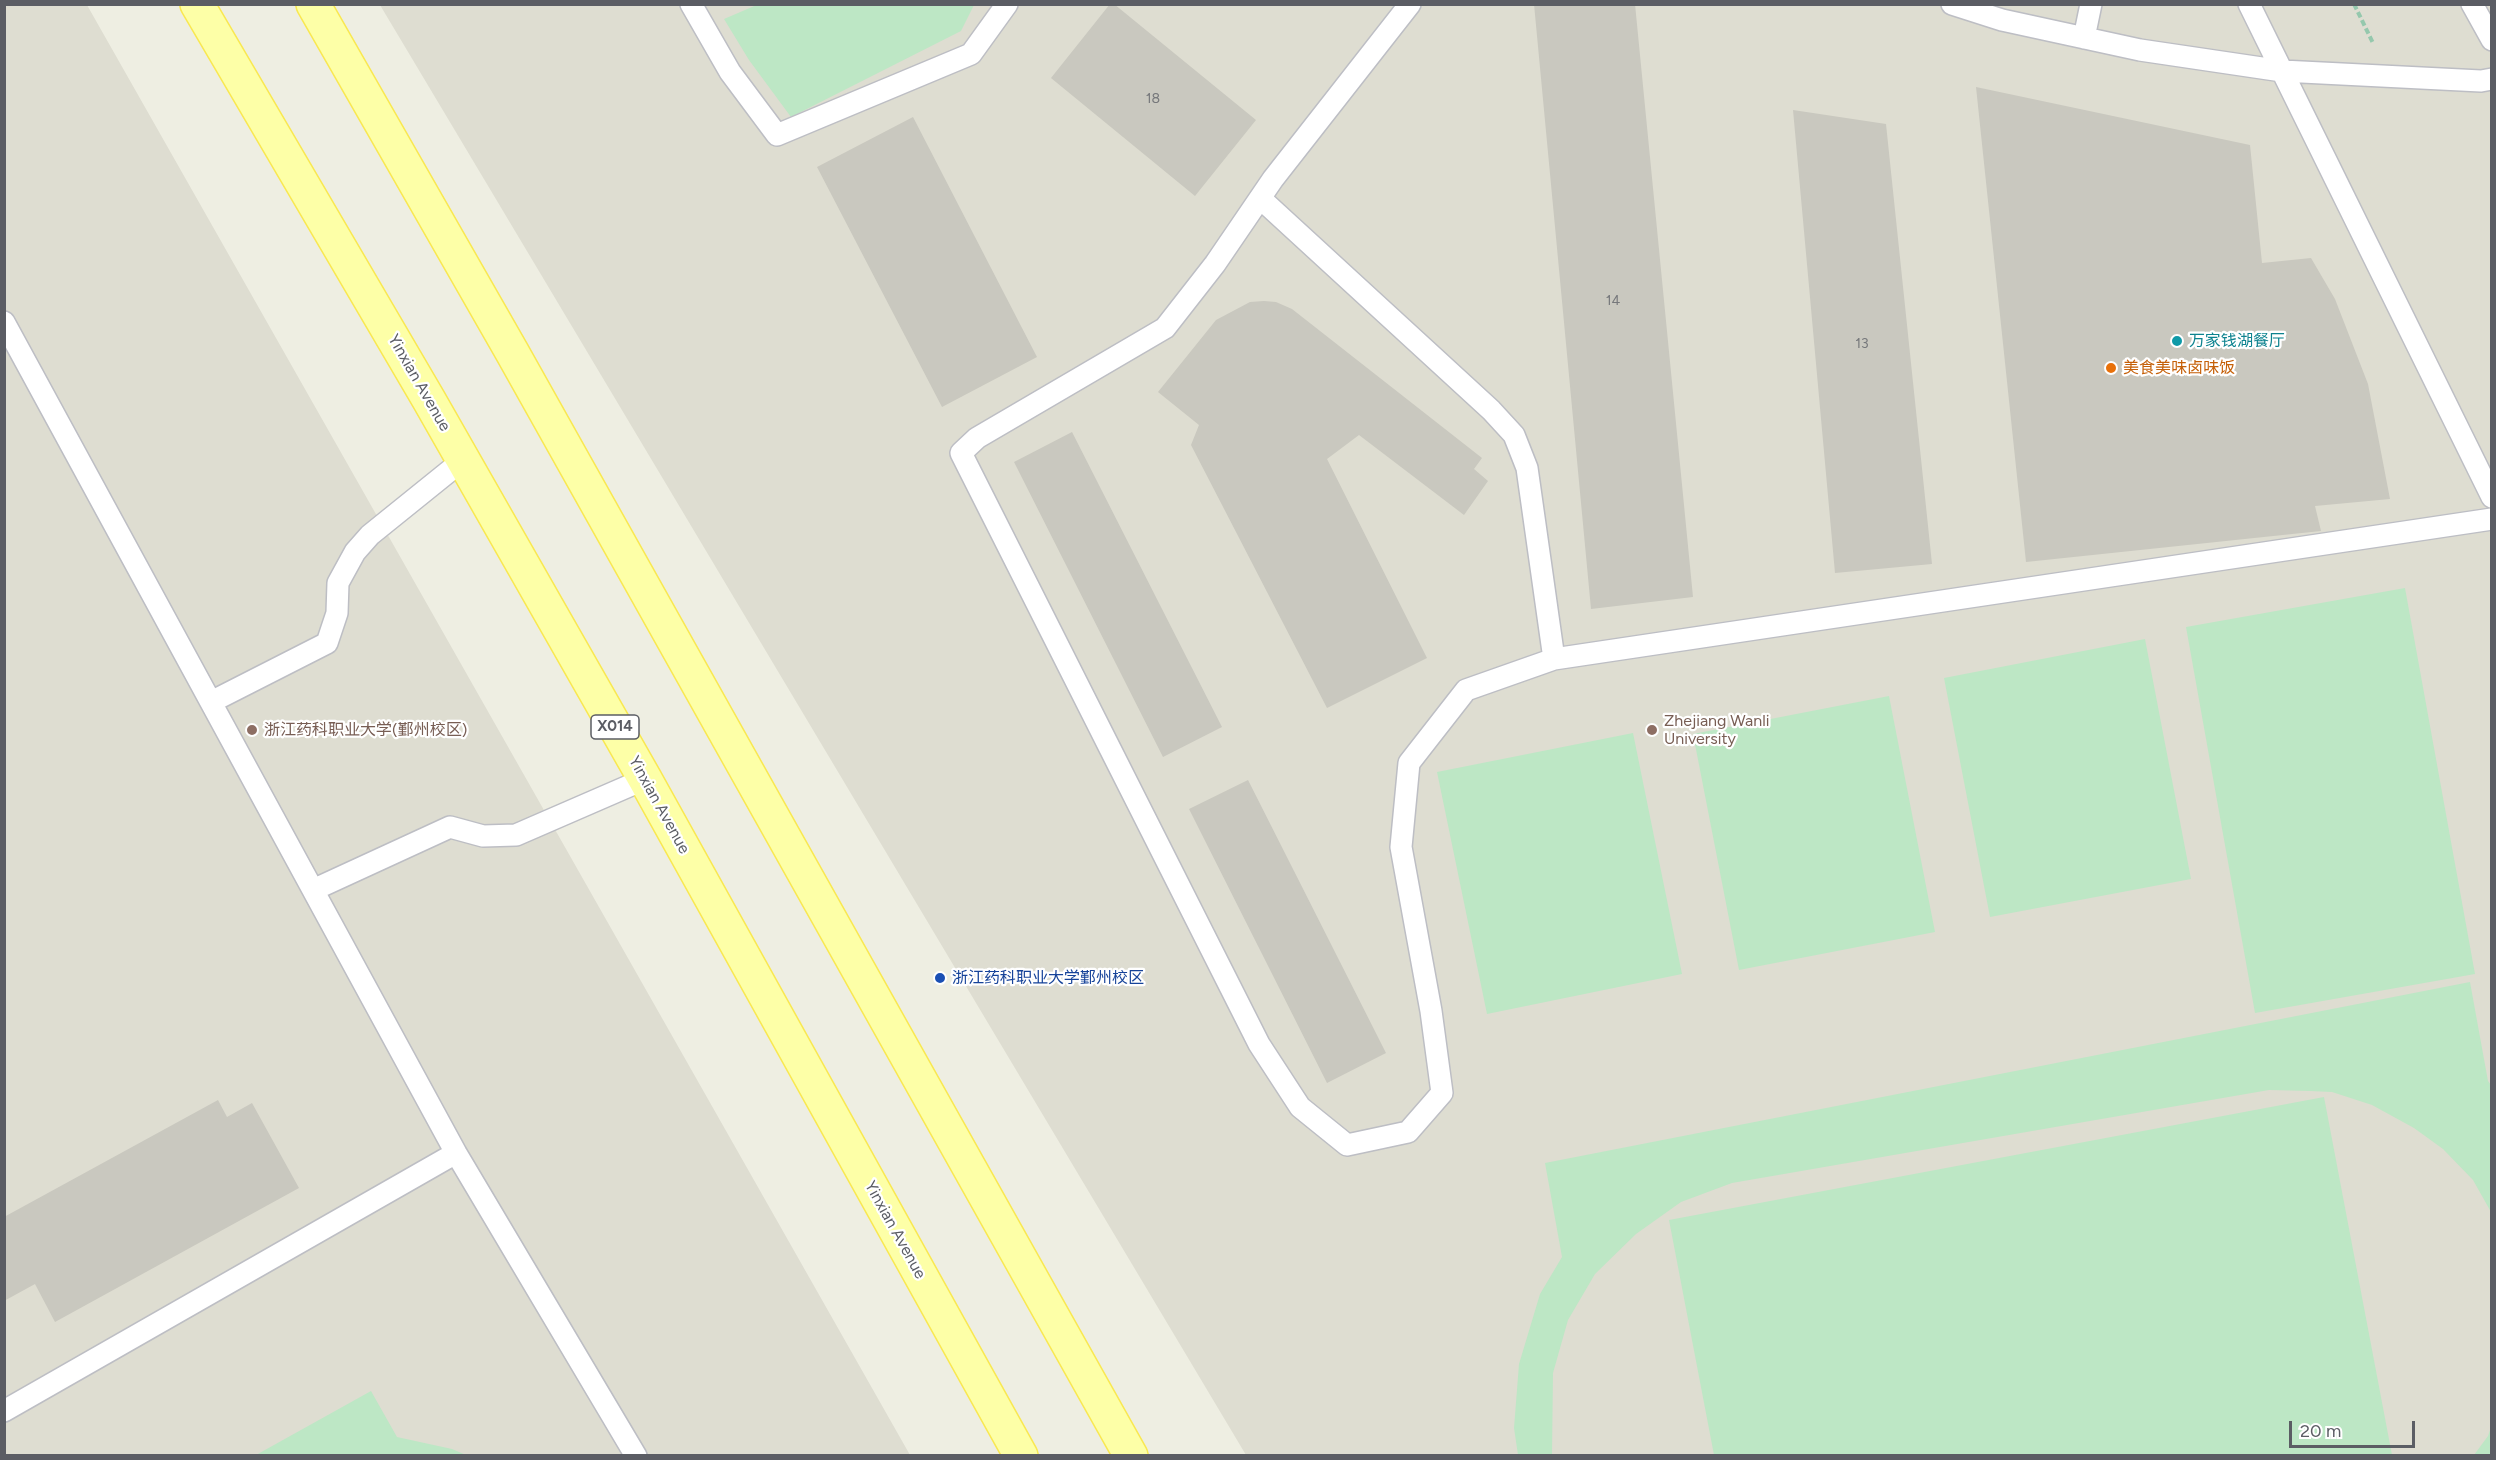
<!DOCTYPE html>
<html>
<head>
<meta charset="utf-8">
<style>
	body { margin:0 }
	#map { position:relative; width:2496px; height:1460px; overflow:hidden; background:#eeeee2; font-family:Figtree,sans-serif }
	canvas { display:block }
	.frame { position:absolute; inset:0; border:6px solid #5b5d64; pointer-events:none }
	.scale { position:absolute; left:2289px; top:1421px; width:126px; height:27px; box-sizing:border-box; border:3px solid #5b5d64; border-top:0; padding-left:8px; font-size:18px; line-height:21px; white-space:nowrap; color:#5b5d64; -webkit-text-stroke:4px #fff; paint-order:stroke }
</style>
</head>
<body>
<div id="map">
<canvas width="2496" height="1460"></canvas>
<div class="frame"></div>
<div class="scale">20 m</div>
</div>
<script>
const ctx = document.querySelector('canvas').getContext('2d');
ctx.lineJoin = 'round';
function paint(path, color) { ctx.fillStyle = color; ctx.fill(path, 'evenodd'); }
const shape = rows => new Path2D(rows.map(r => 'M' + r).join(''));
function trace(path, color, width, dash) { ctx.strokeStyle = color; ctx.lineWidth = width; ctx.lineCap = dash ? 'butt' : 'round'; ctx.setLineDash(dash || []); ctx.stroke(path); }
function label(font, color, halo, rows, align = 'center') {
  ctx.font = font + ' Figtree,"Noto Sans SC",sans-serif'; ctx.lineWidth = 4.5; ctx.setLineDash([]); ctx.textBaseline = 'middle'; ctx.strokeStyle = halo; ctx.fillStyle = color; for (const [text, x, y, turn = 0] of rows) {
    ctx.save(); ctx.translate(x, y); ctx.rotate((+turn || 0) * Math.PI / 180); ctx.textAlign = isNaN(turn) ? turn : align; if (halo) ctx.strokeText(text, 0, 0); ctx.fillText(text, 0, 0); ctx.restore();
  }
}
paint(shape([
	[5,5,87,5,910,1455,5,1456],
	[380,5,2491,5,2491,1455,1246,1455]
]), '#deddd1');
paint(shape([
	[759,4,974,4,974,5,961,31,791,117,749,60,724,19],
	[2405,588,2475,974,2255,1013,2186,627],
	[2145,639,2191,879,1990,917,1944,678],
	[1889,696,1935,932,1739,970,1693,734],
	[1633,733,1682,974,1487,1014,1437,772],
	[2470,982,2488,1081,2491,1085,2491,1212,2473,1180,2443,1149,2414,1128,2372,1105,2332,1092,2310,1091,2269,1090,1732,1183,1681,1202,1636,1234,1595,1274,1568,1320,1553,1373,1552,1455,1518,1455,1514,1428,1519,1364,1540,1294,1562,1257,1545,1163],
	[2324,1097,2392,1455,1714,1455,1669,1220],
	[371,1391,397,1437,452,1449,466,1455,256,1455],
	[2491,1427,2491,1455,2474,1455,2488,1436]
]), '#bde7c5');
paint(shape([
	[1110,4,1114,4,1256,120,1195,196,1051,78],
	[1534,4,1635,4,1693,597,1591,609],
	[1976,87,2250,145,2262,263,2311,258,2335,299,2368,384,2390,499,2315,506,2321,531,2026,562],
	[1793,110,1886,124,1932,564,1835,573],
	[913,117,1037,357,942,407,817,167],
	[1264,301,1276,302,1292,309,1482,458,1474,469,1488,481,1464,515,1359,435,1327,459,1427,658,1327,708,1191,445,1199,425,1158,392,1216,320,1250,302],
	[1072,432,1222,727,1163,757,1014,462],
	[1248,780,1386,1053,1327,1083,1189,809],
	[218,1100,227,1117,252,1103,299,1188,55,1322,35,1284,4,1301,4,1217]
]), '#c9c8bf');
const service = shape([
	[691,4,730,72,777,135,971,54,1007,4],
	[1410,4,1273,179,1215,264,1165,328,977,438,961,453,1259,1044,1300,1107,1347,1145,1408,1132,1442,1093,1431,1011,1401,847,1409,763,1466,690,1554,659,2492,519],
	[1952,4,2002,20,2140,50,2282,71,2481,81,2492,79],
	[2249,4,2492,497],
	[2472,4,2492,40],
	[2084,38,2091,4],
	[1260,198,1491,410,1514,435,1527,468,1554,659],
	[4,322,456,1153,636,1456],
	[211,702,327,643,337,613,338,583,355,552,370,535,463,460],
	[313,890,450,827,483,836,516,835,645,779],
	[4,1411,456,1153]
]);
const primary = shape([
	[197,4,429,400,645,779,1021,1456],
	[313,4,512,352,1131,1456]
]);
trace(service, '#bdbec4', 24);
trace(primary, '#f9e851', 36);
trace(shape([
	[2354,4,2373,43]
]), '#95c8ad', 4, [6, 3]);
trace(service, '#fff', 21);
trace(primary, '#fdffa7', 33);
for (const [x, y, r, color] of [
	[2177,341,6,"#0f9aa8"],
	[2111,368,6,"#e8710a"],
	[252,730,6,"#8d6e63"],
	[1652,730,6,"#8d6e63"],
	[940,978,6,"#1a4fb4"]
]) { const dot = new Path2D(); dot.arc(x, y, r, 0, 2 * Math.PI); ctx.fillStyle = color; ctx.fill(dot); trace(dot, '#fff', 2); }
label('14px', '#76787b', null, [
	["18",1153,99],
	["14",1613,301],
	["13",1862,344]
]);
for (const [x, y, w] of [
	[615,727,48]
]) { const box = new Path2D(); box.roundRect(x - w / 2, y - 12, w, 24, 4.5); ctx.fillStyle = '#fff'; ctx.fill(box); trace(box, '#5b5d64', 1.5); }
label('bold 15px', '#5b5d64', null, [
	["X014",615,727]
]);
label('16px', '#0d838f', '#fff', [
	["万家钱湖餐厅",2189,341]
], 'left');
label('16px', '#c56008', '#fff', [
	["美食美味卤味饭",2123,368]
], 'left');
label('16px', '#5b5d64', '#fff', [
	["Yinxian Avenue",419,383,60],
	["Yinxian Avenue",659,805,61],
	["Yinxian Avenue",895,1230,61]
]);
label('16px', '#785e54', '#fff', [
	["Zhejiang Wanli",1664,721],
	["University",1664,739],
	["浙江药科职业大学(鄞州校区)",264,730]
], 'left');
label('16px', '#164399', '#fff', [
	["浙江药科职业大学鄞州校区",952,978]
], 'left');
</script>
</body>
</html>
